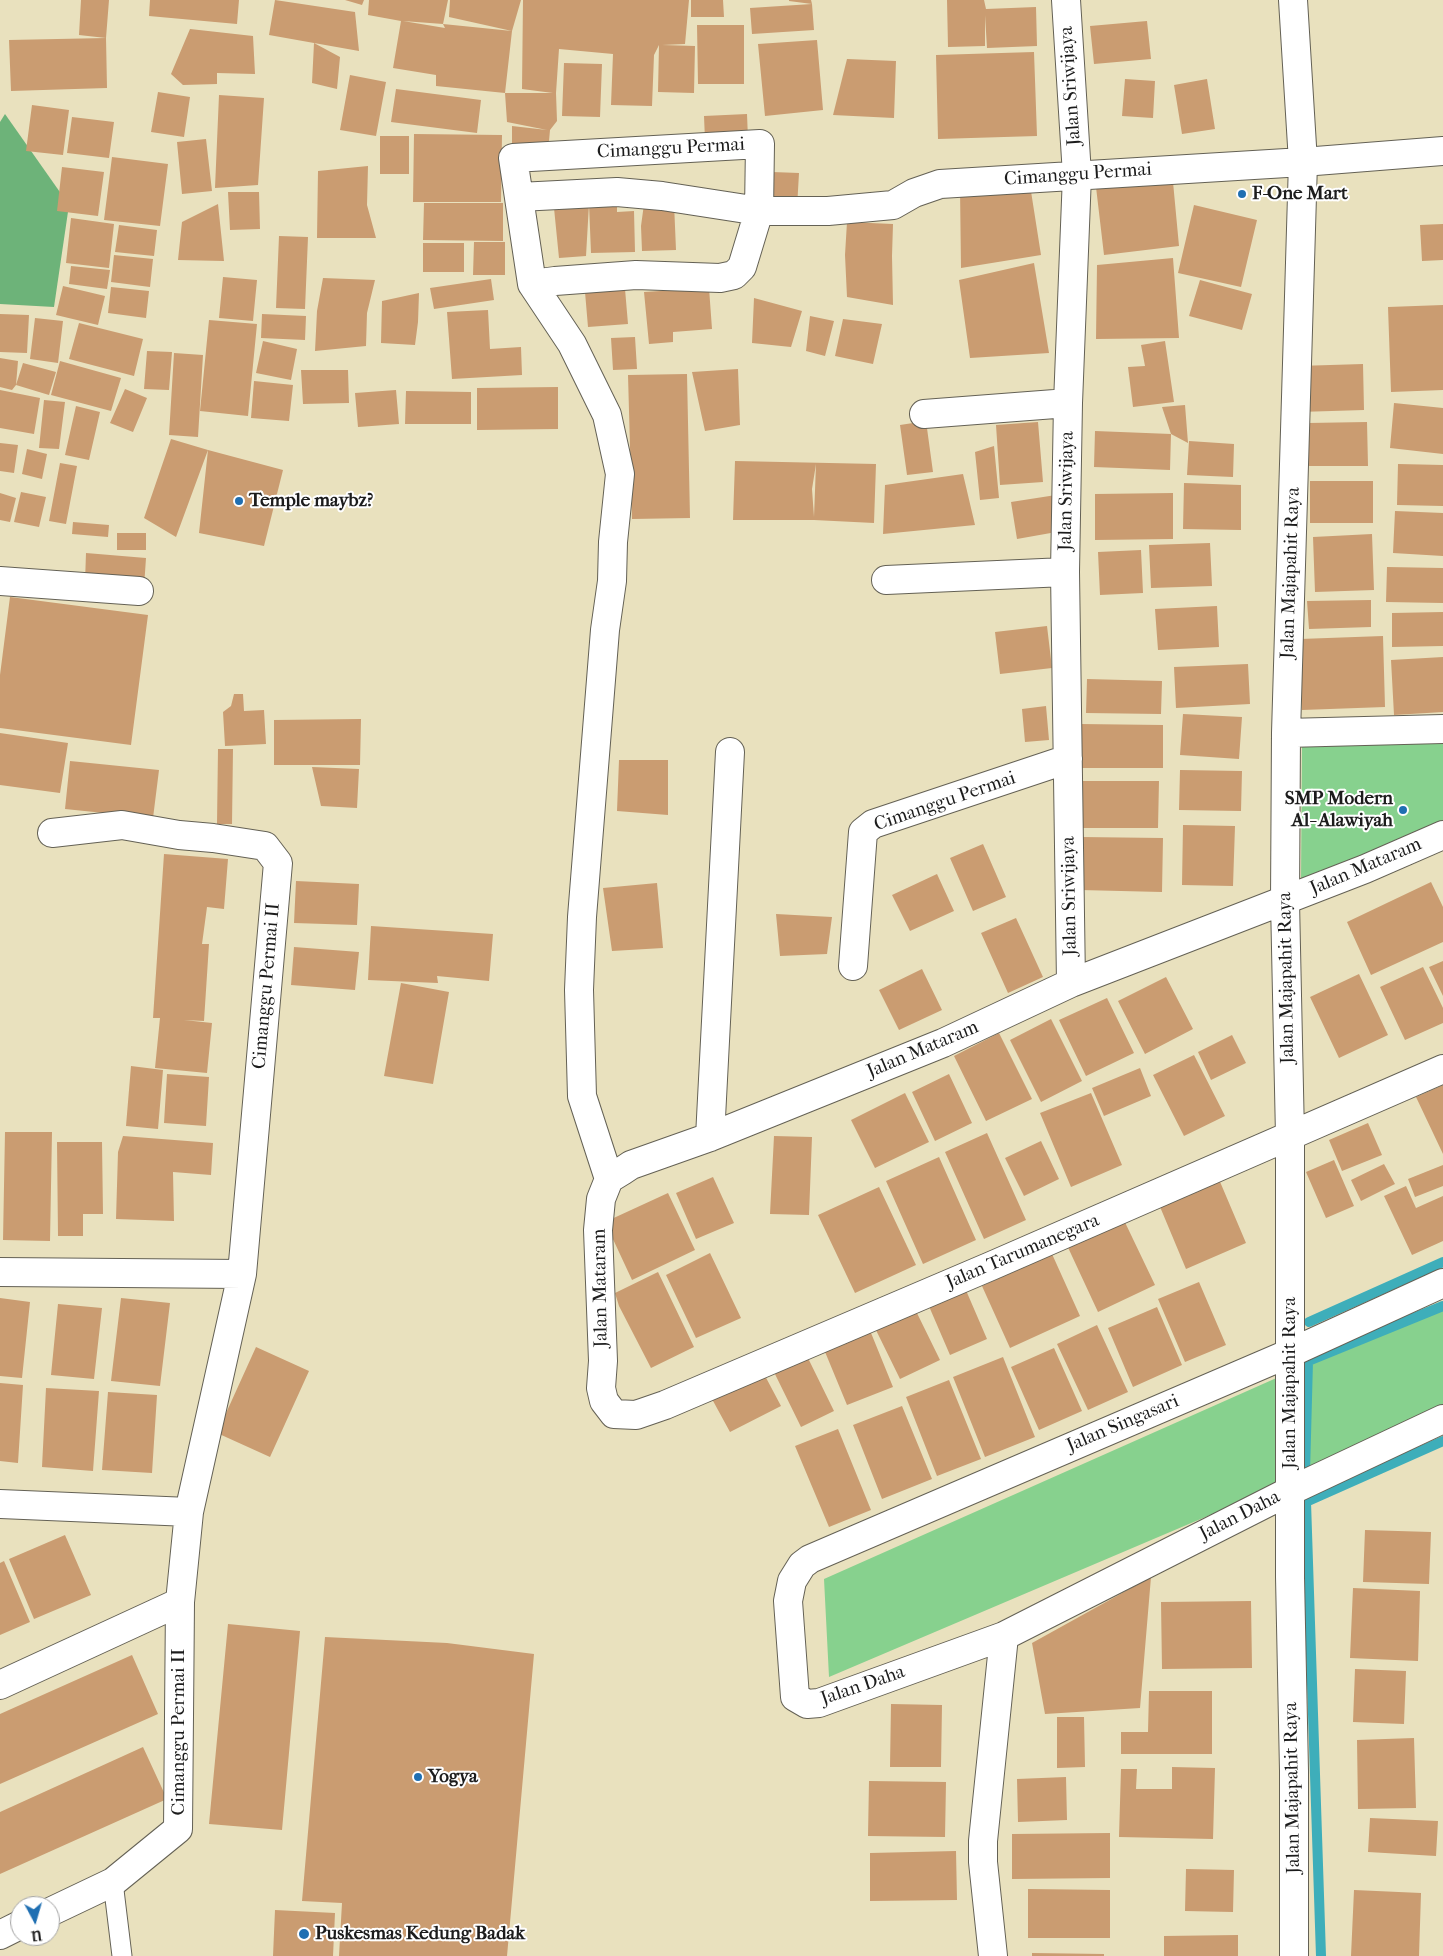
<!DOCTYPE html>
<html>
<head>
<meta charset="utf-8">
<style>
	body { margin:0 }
	#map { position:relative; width:1443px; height:1956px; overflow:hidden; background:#e9e1be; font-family:"IM FELL French Canon",serif }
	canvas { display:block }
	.north { position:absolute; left:10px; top:1896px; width:50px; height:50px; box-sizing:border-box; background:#fff; border:1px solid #a4a4a4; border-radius:50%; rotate:174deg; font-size:14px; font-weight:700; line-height:20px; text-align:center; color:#1c1c1c }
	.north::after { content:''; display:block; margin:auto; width:18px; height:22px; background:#1f6fb2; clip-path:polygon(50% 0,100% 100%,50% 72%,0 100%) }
</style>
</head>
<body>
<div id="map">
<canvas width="1443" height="1956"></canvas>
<div class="north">U</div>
</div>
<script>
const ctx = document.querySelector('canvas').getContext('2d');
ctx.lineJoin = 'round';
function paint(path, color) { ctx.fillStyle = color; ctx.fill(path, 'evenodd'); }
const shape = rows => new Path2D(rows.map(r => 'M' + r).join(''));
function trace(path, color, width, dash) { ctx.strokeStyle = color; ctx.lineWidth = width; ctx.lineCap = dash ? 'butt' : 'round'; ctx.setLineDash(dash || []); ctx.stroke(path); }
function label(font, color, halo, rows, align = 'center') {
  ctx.font = font + ' "IM FELL French Canon",serif'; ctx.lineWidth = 4; ctx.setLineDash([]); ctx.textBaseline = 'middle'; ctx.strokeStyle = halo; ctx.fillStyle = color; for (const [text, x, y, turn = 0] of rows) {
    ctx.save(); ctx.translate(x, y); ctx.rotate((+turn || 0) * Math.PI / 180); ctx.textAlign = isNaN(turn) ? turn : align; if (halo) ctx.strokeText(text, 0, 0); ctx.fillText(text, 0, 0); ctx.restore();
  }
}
paint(shape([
	[1443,741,1443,821,1301,882,1302,744],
	[1443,1304,1443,1416,829,1677,824,1579]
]), '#87d18e');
paint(shape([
	[5,114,69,205,54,307,0,304,0,122]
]), '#6db379');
trace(shape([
	[1309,1322,1443,1262],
	[1305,1473,1308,1361,1443,1306],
	[1321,1956,1306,1502,1443,1441]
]), '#3eaeba', 10);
paint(shape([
	[81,0,109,0,106,38,107,88,11,91,9,40,106,38,79,35],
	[150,0,239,0,237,24,149,16],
	[275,0,355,12,359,51,314,43,340,57,337,89,312,83,314,43,269,35],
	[345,0,364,0,362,5],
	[369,0,448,0,443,24,403,21,445,28,443,24,512,31,505,93,436,86,436,75,393,68,401,21,368,15],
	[450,0,521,0,512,31,449,17],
	[523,0,689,0,685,44,662,45,695,46,694,93,658,92,659,45,654,55,652,106,611,105,613,54,559,49,556,93,557,121,550,130,548,152,512,150,512,126,547,130,507,122,505,93,553,93,522,89],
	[691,0,723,0,724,17,691,17],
	[789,0,811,0,812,4,789,1],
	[947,0,984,0,986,9,1036,7,1037,46,987,48,985,15,985,46,948,47],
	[812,4,814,30,752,34,750,8],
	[1147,21,1151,59,1094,64,1090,26],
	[697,25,744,25,744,84,698,84],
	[190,29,253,36,255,74,217,73,217,84,183,85,171,74],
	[817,40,823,110,765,116,758,44],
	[1034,52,1037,136,938,139,936,55],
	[847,59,896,61,894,118,833,115],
	[564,63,602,64,600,117,562,116],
	[350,75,386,82,376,136,340,130],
	[1125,79,1155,81,1153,118,1122,116],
	[1207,79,1215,129,1182,134,1174,85],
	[396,89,481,100,477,133,391,122],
	[158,92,190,97,184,137,151,132],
	[219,95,264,98,258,185,215,188],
	[32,105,69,110,63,155,26,151],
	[747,114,748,139,705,140,704,116],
	[72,117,114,122,109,158,67,153],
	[414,134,502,135,501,202,413,202],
	[380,136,409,136,409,174,380,174],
	[206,139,212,191,182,194,177,142],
	[112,157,168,164,160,226,104,220],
	[368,166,367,205,376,238,317,238,318,171],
	[62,167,104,172,98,216,57,211],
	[772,172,799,173,797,208,770,207],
	[1173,182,1179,246,1104,255,1096,187],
	[1030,185,1041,255,961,268,960,188],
	[228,192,259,192,260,229,230,230],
	[553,198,617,199,617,212,634,211,635,252,591,253,589,204,586,256,559,258],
	[424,203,503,203,503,241,423,240],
	[674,203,676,250,642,251,641,226,644,204],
	[218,204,224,261,178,260,182,222],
	[1194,205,1257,220,1241,287,1178,273],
	[71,218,114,224,109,268,66,263],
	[847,222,893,224,892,256,893,305,847,297,845,255],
	[1443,224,1443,260,1422,261,1420,225],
	[119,225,157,230,154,256,115,252],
	[279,236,308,237,305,309,276,308],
	[474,242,505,242,505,275,473,275],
	[423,243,464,243,464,272,423,272],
	[114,255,153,259,150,287,111,282],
	[1173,258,1179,338,1096,339,1097,265],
	[1034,263,1049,353,970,358,959,280],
	[71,266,110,270,107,289,69,284],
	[223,277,257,280,253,321,219,318],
	[323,278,375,280,367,313,366,346,315,351,317,311],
	[491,279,494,300,434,309,430,288],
	[1200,280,1252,294,1242,330,1189,316],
	[63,286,105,296,98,325,56,315],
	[111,287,149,291,146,318,108,313],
	[709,288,712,329,673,332,673,342,649,344,644,292],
	[625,289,628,324,588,327,585,292],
	[419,293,418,322,415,345,381,343,382,301],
	[754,298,802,311,791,347,752,343],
	[1443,305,1443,390,1391,392,1388,307],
	[488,310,490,349,521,347,522,375,452,379,447,312],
	[0,314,29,315,27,353,0,352],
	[262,314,306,316,305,340,261,338],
	[810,316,834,321,825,356,806,351],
	[35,318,63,321,58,363,30,359],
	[843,319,882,324,873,364,835,356],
	[209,320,257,324,248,416,200,411],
	[79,323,143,339,134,376,69,359],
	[635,337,637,369,613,370,611,338],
	[263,341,297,349,291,380,256,373],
	[1165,341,1174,402,1133,407,1128,367,1145,366,1141,345],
	[147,351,172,352,169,390,144,389],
	[174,353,203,355,198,437,169,435],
	[0,358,18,361,16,385,12,390,0,387],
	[60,361,121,378,111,411,51,395],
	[23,363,56,372,49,395,16,385],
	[1363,364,1364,410,1299,412,1298,366],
	[738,369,740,425,705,431,692,372],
	[301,370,348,370,349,403,303,404],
	[687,374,690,518,632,519,628,375],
	[254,381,293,385,289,421,251,418],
	[558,387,558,429,477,430,477,388],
	[125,389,147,398,133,432,110,423],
	[0,390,40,398,34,434,0,428],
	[396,390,399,424,358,427,355,393],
	[406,391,471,392,471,424,405,424],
	[44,400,65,402,59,449,39,448],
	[1394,403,1443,408,1443,454,1390,448],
	[1185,405,1188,443,1171,434,1170,470,1094,467,1095,431,1171,434,1162,407],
	[76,406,100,412,89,460,65,455],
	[926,421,933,472,907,475,900,425],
	[1038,422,1043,482,1000,485,996,425],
	[1367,422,1368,466,1309,466,1308,423],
	[171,439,208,450,176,537,144,518],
	[1189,441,1234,444,1233,477,1187,475],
	[0,443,18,445,14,473,0,471],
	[994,446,999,498,980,500,975,452],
	[27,449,47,454,42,479,22,474],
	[208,450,283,470,264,546,199,533],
	[735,461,876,464,874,523,814,520,733,520],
	[816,464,814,517,812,489],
	[60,463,77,466,66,524,49,521],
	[1398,464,1443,465,1443,506,1397,505],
	[963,474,975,525,883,534,885,485],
	[1310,481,1373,481,1373,523,1310,523],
	[1184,483,1241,485,1241,530,1183,529],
	[21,492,46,497,39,527,14,522],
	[0,493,16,498,10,522,0,520],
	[1173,493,1173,539,1095,540,1095,494],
	[1056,495,1062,531,1017,539,1011,502],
	[1395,511,1443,513,1443,556,1393,553],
	[73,522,109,525,108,537,72,534],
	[117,533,146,533,146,550,117,550],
	[1372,534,1374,590,1315,592,1313,537],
	[1210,543,1212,586,1151,588,1149,545],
	[1141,550,1143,593,1100,595,1098,552],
	[86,553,146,558,144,587,85,582],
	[1387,567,1443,568,1443,603,1386,602],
	[10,597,148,615,131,745,0,728,0,675],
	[1371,600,1371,627,1309,629,1307,601],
	[1217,606,1219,647,1158,650,1155,609],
	[1443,612,1443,646,1392,647,1392,613],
	[1047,626,1052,668,1000,674,995,632],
	[1383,636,1385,707,1302,710,1300,639],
	[1443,657,1443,712,1394,715,1391,660],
	[1248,664,1250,704,1176,708,1174,667],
	[1087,679,1162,681,1161,714,1086,713],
	[234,694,243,694,244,711,264,710,266,744,225,746,223,712,231,706],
	[1046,706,1049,740,1025,742,1022,709],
	[1183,714,1242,717,1239,759,1180,755],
	[361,719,360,765,274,765,274,720],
	[1080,724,1163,725,1163,768,1079,768],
	[0,733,68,743,60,793,0,785],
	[218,749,233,749,232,824,217,824],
	[619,760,668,760,668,815,617,811],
	[70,761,159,770,153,818,65,809],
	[312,767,359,769,357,808,321,806],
	[1180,770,1242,771,1241,811,1179,810],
	[1077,781,1159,781,1158,828,1077,828],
	[1183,825,1235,826,1233,886,1182,885],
	[1081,837,1163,838,1162,892,1080,890],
	[983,844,1006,897,973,911,950,858],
	[164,854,228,859,224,909,207,907,202,944,209,944,204,1021,184,1020,212,1023,207,1073,155,1068,160,1018,153,1018],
	[937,874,954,911,910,931,892,895],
	[296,881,359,884,357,925,294,923],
	[1431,882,1443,907,1443,942,1371,975,1347,922],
	[657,883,663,948,612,951,603,888],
	[776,914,832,917,827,954,780,956],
	[1016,918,1043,977,1008,993,981,933],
	[371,926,493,934,489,981,437,976,438,983,368,980],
	[294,947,359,952,355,990,291,985],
	[1443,961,1443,996,1429,967],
	[1423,967,1443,1008,1443,1023,1405,1040,1380,987],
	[922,969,942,1010,899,1030,879,990],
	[1359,974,1388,1035,1339,1058,1310,997],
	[1166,977,1193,1029,1145,1054,1118,1001],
	[401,983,449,992,433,1084,384,1076],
	[1107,998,1134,1053,1086,1076,1059,1020],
	[1051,1019,1082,1081,1041,1102,1010,1040],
	[999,1033,1032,1099,986,1121,954,1056],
	[1232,1035,1246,1063,1211,1080,1198,1052],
	[1194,1055,1225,1116,1184,1136,1153,1075],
	[131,1066,163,1070,158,1129,126,1126],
	[1140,1068,1151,1096,1104,1116,1092,1088],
	[167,1074,209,1077,206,1126,164,1123],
	[949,1074,972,1123,935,1141,912,1092],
	[1443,1085,1443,1154,1416,1097],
	[905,1093,929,1142,875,1168,851,1120],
	[1091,1093,1122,1165,1071,1187,1040,1113],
	[1368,1123,1382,1155,1342,1171,1329,1140],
	[5,1132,52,1132,50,1241,3,1240],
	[987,1133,1026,1220,984,1239,945,1152],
	[123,1136,213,1143,211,1175,173,1172,174,1221,116,1219,118,1152],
	[774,1136,812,1137,809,1215,770,1214],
	[1041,1141,1059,1179,1024,1196,1005,1158],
	[57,1142,102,1142,103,1214,83,1214,83,1236,58,1236],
	[939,1157,976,1240,923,1264,886,1181],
	[1334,1160,1354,1206,1326,1218,1306,1172],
	[1384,1164,1395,1184,1361,1201,1351,1180],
	[1443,1165,1443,1186,1415,1197,1408,1179],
	[713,1177,734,1223,696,1239,676,1193],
	[1218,1177,1246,1243,1186,1269,1158,1202],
	[1406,1186,1416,1208,1443,1196,1443,1241,1412,1255,1384,1196],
	[879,1187,916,1265,855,1293,818,1215],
	[668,1193,695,1250,632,1280,605,1222],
	[1121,1214,1155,1285,1098,1312,1065,1241],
	[710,1253,741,1318,696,1338,666,1275],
	[1052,1254,1080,1316,1010,1348,982,1286],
	[658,1272,694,1347,651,1368,619,1306,615,1293],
	[1199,1282,1226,1345,1185,1362,1158,1299],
	[965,1288,987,1339,950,1355,928,1304],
	[0,1298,30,1302,22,1378,0,1376],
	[121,1298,170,1303,160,1386,111,1381],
	[58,1304,102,1308,94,1379,51,1375],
	[914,1307,940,1360,900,1379,874,1326],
	[1157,1307,1182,1365,1133,1387,1108,1328],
	[1097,1325,1128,1392,1088,1410,1057,1344],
	[869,1328,893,1387,847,1405,823,1347],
	[256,1347,309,1371,270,1457,217,1433],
	[1054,1348,1082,1411,1039,1430,1011,1367],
	[805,1352,834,1411,801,1427,772,1368],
	[1003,1357,1035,1437,985,1457,953,1377],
	[763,1372,781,1406,730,1432,712,1399],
	[949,1380,981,1459,937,1476,906,1397],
	[0,1383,23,1385,18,1463,0,1461],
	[46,1388,99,1391,93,1471,42,1467],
	[108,1392,157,1395,152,1473,102,1470],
	[902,1406,932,1479,882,1499,853,1425],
	[838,1429,871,1510,829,1527,795,1446],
	[1365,1530,1431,1532,1429,1584,1363,1582],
	[65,1535,91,1595,34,1619,9,1559],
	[4,1561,30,1622,0,1635,0,1563],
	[1151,1577,1140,1708,1045,1714,1032,1643],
	[1353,1588,1420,1591,1418,1661,1350,1658],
	[1251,1601,1252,1668,1162,1669,1161,1602],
	[228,1624,300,1631,282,1830,209,1824],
	[325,1637,447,1643,534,1654,507,1956,339,1956,342,1903,302,1901],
	[132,1655,158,1714,0,1784,0,1714],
	[1355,1669,1406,1671,1404,1724,1353,1722],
	[1149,1691,1212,1691,1212,1754,1121,1754,1121,1732,1148,1732],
	[891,1704,942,1705,941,1767,890,1767],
	[1057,1717,1084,1717,1085,1767,1057,1768],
	[1414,1738,1416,1808,1358,1809,1357,1740],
	[143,1747,167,1799,0,1874,0,1812],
	[1172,1767,1215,1768,1213,1839,1119,1837,1121,1769,1137,1769,1136,1789,1172,1789],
	[1066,1777,1067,1820,1018,1822,1017,1779],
	[869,1781,946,1782,945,1837,868,1836],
	[1370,1818,1438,1821,1436,1856,1368,1852],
	[1110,1833,1110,1878,1012,1879,1012,1834],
	[956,1851,957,1900,870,1901,870,1853],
	[1186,1869,1234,1870,1233,1912,1185,1911],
	[1028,1889,1110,1890,1110,1938,1028,1938],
	[1354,1890,1421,1893,1419,1956,1351,1956],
	[275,1910,335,1913,333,1956,273,1956],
	[1238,1935,1238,1956,1164,1956,1164,1936],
	[1032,1953,1104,1954,1104,1956,1032,1956]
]), '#ca9c71');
const lane = shape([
	[113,1882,122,1956]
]);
const street = shape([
	[1066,0,1077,175,1068,403,1065,572,1071,983],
	[1293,0,1303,162,1286,733,1285,901,1290,1136,1290,1577,1294,1771,1294,1956],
	[519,197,617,192,662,196,759,211,742,267,734,275,720,278,636,275,555,281,532,284],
	[924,414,1068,403],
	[886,580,1065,572],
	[0,581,139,591],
	[1286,733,1443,729],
	[1443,835,1365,869,1071,983,943,1043,710,1137,631,1165,622,1171,609,1179,601,1199,598,1230,603,1361,601,1388,604,1401,614,1414,636,1415,665,1405,991,1266,1443,1069],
	[853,966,863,832,873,824,1068,759],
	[710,1137,730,752],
	[609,1179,582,1096,579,990,582,917,605,630,612,581,613,542,620,474,607,415,572,344,532,284,513,158,760,144,759,211,828,211,893,205,914,193,940,184,1303,162,1443,151],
	[0,1272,242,1274],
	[1443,1283,1290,1353,810,1559,802,1565,792,1581,788,1601,795,1697,807,1704,819,1703,1004,1636,1290,1491,1443,1419],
	[0,1504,189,1512],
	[0,1685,180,1602],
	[50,1912,113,1882,178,1829,180,1602,189,1512,242,1274,278,863,265,846,213,838,179,835,122,825,52,833],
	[0,1935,20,1925],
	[993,1956,983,1862,983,1841,1004,1636]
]);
trace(lane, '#646155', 21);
trace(street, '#646155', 30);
trace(lane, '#fff', 19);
trace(street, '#fff', 28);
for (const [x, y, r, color] of [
	[1242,194,5,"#1f6fb2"],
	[239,501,5,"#1f6fb2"],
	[1403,810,5,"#1f6fb2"],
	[418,1777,5,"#1f6fb2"],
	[304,1934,6,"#1f6fb2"]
]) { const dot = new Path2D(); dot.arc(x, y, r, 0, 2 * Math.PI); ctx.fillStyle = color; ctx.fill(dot); trace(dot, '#fff', 2); }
label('19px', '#1c1c1c', '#fff', [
	["Jalan Sriwijaya",1071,86,-94],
	["Cimanggu Permai",671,149,-3],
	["Cimanggu Permai",1078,175,-4],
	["Jalan Sriwijaya",1067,491,-89],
	["Jalan Majapahit Raya",1291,573,-88],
	["Cimanggu Permai",945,802,-19],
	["Jalan Mataram",1366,867,-23],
	["Jalan Sriwijaya",1070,896,-91],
	["Jalan Majapahit Raya",1287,978,-91],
	["Cimanggu Permai II",267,986,-85],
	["Jalan Mataram",923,1050,-23],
	["Jalan Tarumanegara",1023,1252,-23],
	["Jalan Mataram",601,1288,-91],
	["Jalan Majapahit Raya",1290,1383,-90],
	["Jalan Singasari",1123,1424,-23],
	["Jalan Daha",1240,1516,-27],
	["Jalan Daha",863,1686,-19],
	["Cimanggu Permai II",179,1732,-90],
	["Jalan Majapahit Raya",1293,1788,-91]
]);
label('bold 19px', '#1c1c1c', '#fff', [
	["F-One Mart",1252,194],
	["Temple maybz?",249,501],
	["SMP Modern",1393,799,"right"],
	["Al- Alawiyah",1393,821,"right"],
	["Yogya",428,1777],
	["Puskesmas Kedung Badak",315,1934]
], 'left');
</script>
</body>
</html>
